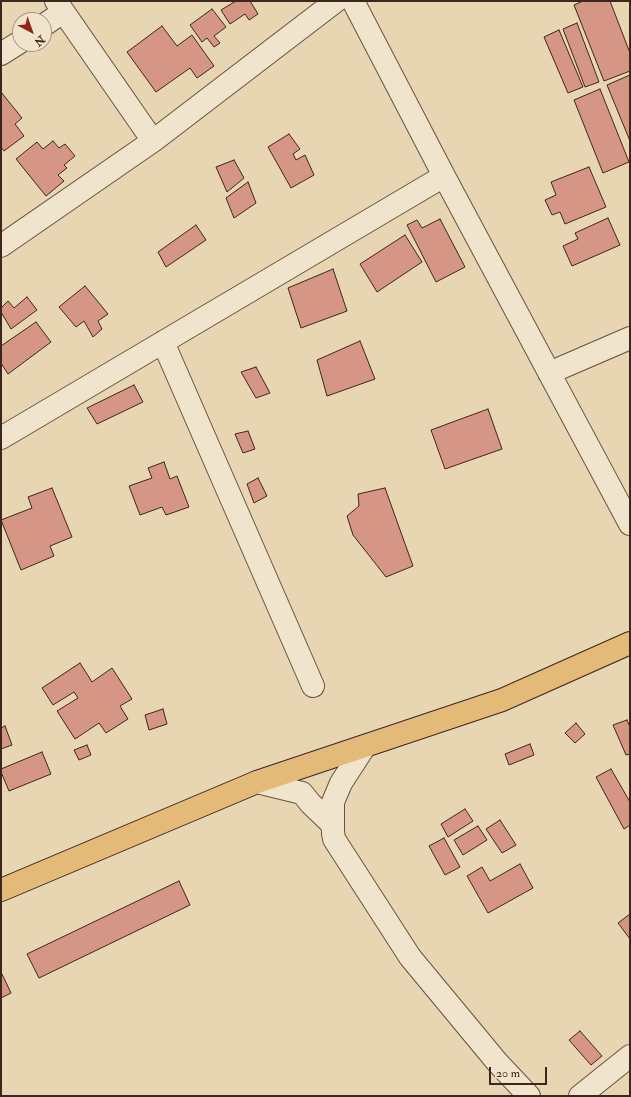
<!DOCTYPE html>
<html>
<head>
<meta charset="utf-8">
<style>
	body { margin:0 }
	#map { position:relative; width:631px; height:1097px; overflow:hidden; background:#e8d5b2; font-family:"IM FELL Double Pica",serif }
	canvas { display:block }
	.frame { position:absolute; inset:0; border:2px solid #3c261e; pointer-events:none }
	.north { position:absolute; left:12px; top:12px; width:40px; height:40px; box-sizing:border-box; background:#f0e4cd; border:1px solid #a89887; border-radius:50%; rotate:139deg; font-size:11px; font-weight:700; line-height:16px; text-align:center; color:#3c261e }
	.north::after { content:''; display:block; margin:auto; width:14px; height:18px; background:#8f2418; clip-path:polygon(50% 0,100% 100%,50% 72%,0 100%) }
	.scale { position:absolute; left:489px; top:1067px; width:58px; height:18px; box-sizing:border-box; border:2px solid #3c261e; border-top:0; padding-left:5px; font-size:12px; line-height:14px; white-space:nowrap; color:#3c261e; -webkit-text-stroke:3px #f0e4cd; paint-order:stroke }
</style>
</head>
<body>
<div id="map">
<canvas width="631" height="1097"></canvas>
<div class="frame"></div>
<div class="north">N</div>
<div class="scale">20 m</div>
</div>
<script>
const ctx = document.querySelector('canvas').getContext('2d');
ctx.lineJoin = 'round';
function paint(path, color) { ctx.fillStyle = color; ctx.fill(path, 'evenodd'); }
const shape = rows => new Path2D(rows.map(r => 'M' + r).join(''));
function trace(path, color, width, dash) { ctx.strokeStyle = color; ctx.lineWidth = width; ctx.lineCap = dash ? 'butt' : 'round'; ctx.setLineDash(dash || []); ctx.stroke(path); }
const building = shape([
	[236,1,250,1,258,14,249,20,245,14,230,24,221,10,236,1],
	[583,1,610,1,630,53,630,71,604,81,574,5,583,1],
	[212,9,226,27,214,36,220,43,214,47,207,38,202,42,190,25,212,9],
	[577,23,599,82,585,87,563,29,577,23],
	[162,26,177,46,192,35,214,66,197,78,190,68,156,92,127,52,162,26],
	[559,30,583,87,568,93,544,37,559,30],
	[630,75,630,141,607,85,630,75],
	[600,89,629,162,603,173,574,100,600,89],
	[1,92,22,118,15,124,24,136,4,151,1,147,1,92],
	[289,134,300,149,293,154,296,160,305,155,314,175,291,188,268,147,289,134],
	[53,141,59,148,65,144,75,156,64,165,67,168,58,175,64,181,46,196,16,159,37,142,43,149,53,141],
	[234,160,244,178,227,192,216,167,234,160],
	[589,167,606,207,565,224,560,212,552,215,545,200,556,195,551,182,589,167],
	[248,182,256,203,234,218,226,198,248,182],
	[608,218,620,245,572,266,563,246,578,239,575,233,608,218],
	[440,219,465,267,436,282,407,225,417,220,422,228,440,219],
	[196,225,206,240,166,267,158,252,196,225],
	[405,235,422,262,377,292,360,264,405,235],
	[333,269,347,311,301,328,288,288,333,269],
	[85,286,108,314,98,321,102,329,93,337,84,321,76,327,59,307,85,286],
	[27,297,37,310,11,329,1,312,1,308,8,301,14,308,27,297],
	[36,322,51,342,8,374,1,363,1,346,36,322],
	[360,341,375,379,327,396,317,360,360,341],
	[256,367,270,393,256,398,241,372,256,367],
	[134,385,143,402,97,424,87,408,134,385],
	[488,409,502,449,445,469,431,430,488,409],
	[248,431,255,449,243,453,235,434,248,431],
	[164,462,170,479,177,476,189,507,166,515,162,507,140,515,129,486,152,478,148,468,164,462],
	[258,478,267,496,254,503,247,484,258,478],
	[52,488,72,537,50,546,54,556,21,570,1,520,32,508,28,497,52,488],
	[385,488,413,566,386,577,353,535,347,516,359,506,358,494,385,488],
	[80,663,92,682,112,668,132,699,120,706,128,719,106,733,99,723,75,739,57,711,78,698,74,692,53,705,42,688,80,663],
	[163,709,167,724,149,730,145,715,163,709],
	[627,720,630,727,630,754,626,755,613,725,627,720],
	[576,723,585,734,575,743,565,733,576,723],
	[5,726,12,745,1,749,1,728,5,726],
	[530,744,534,755,509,765,505,754,530,744],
	[87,745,91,755,79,760,74,750,87,745],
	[42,752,51,774,9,791,1,772,1,769,42,752],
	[611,769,630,802,630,825,624,829,596,777,611,769],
	[465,809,473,821,448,837,441,824,465,809],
	[500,820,516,845,502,853,486,829,500,820],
	[478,826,487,840,463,855,454,840,478,826],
	[444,838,460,867,445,875,429,846,444,838],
	[520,864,533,888,488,913,467,876,482,867,490,881,520,864],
	[179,881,190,905,39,978,27,954,179,881],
	[630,914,630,939,618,923,630,914],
	[1,972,11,993,1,998,1,972],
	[580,1031,602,1056,591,1065,569,1040,580,1031]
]);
paint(building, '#d69685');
trace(building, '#3c261e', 1);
const minor = shape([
	[56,1,153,141],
	[353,1,444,176,630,524],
	[44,25,63,12],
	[1,54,20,42],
	[1,246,153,141,336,1],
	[163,342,313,686],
	[549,373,630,338],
	[1,438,444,176],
	[257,782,302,793,311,804,332,824,334,839,410,957,497,1062,529,1096],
	[333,834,333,802,341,783,365,746],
	[580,1096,630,1056]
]);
const major = shape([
	[1,890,257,782,502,700,630,643]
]);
trace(minor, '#675243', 24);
trace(major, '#3c261e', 24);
trace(minor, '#f0e4cd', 22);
trace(major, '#e4ba79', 22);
</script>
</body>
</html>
